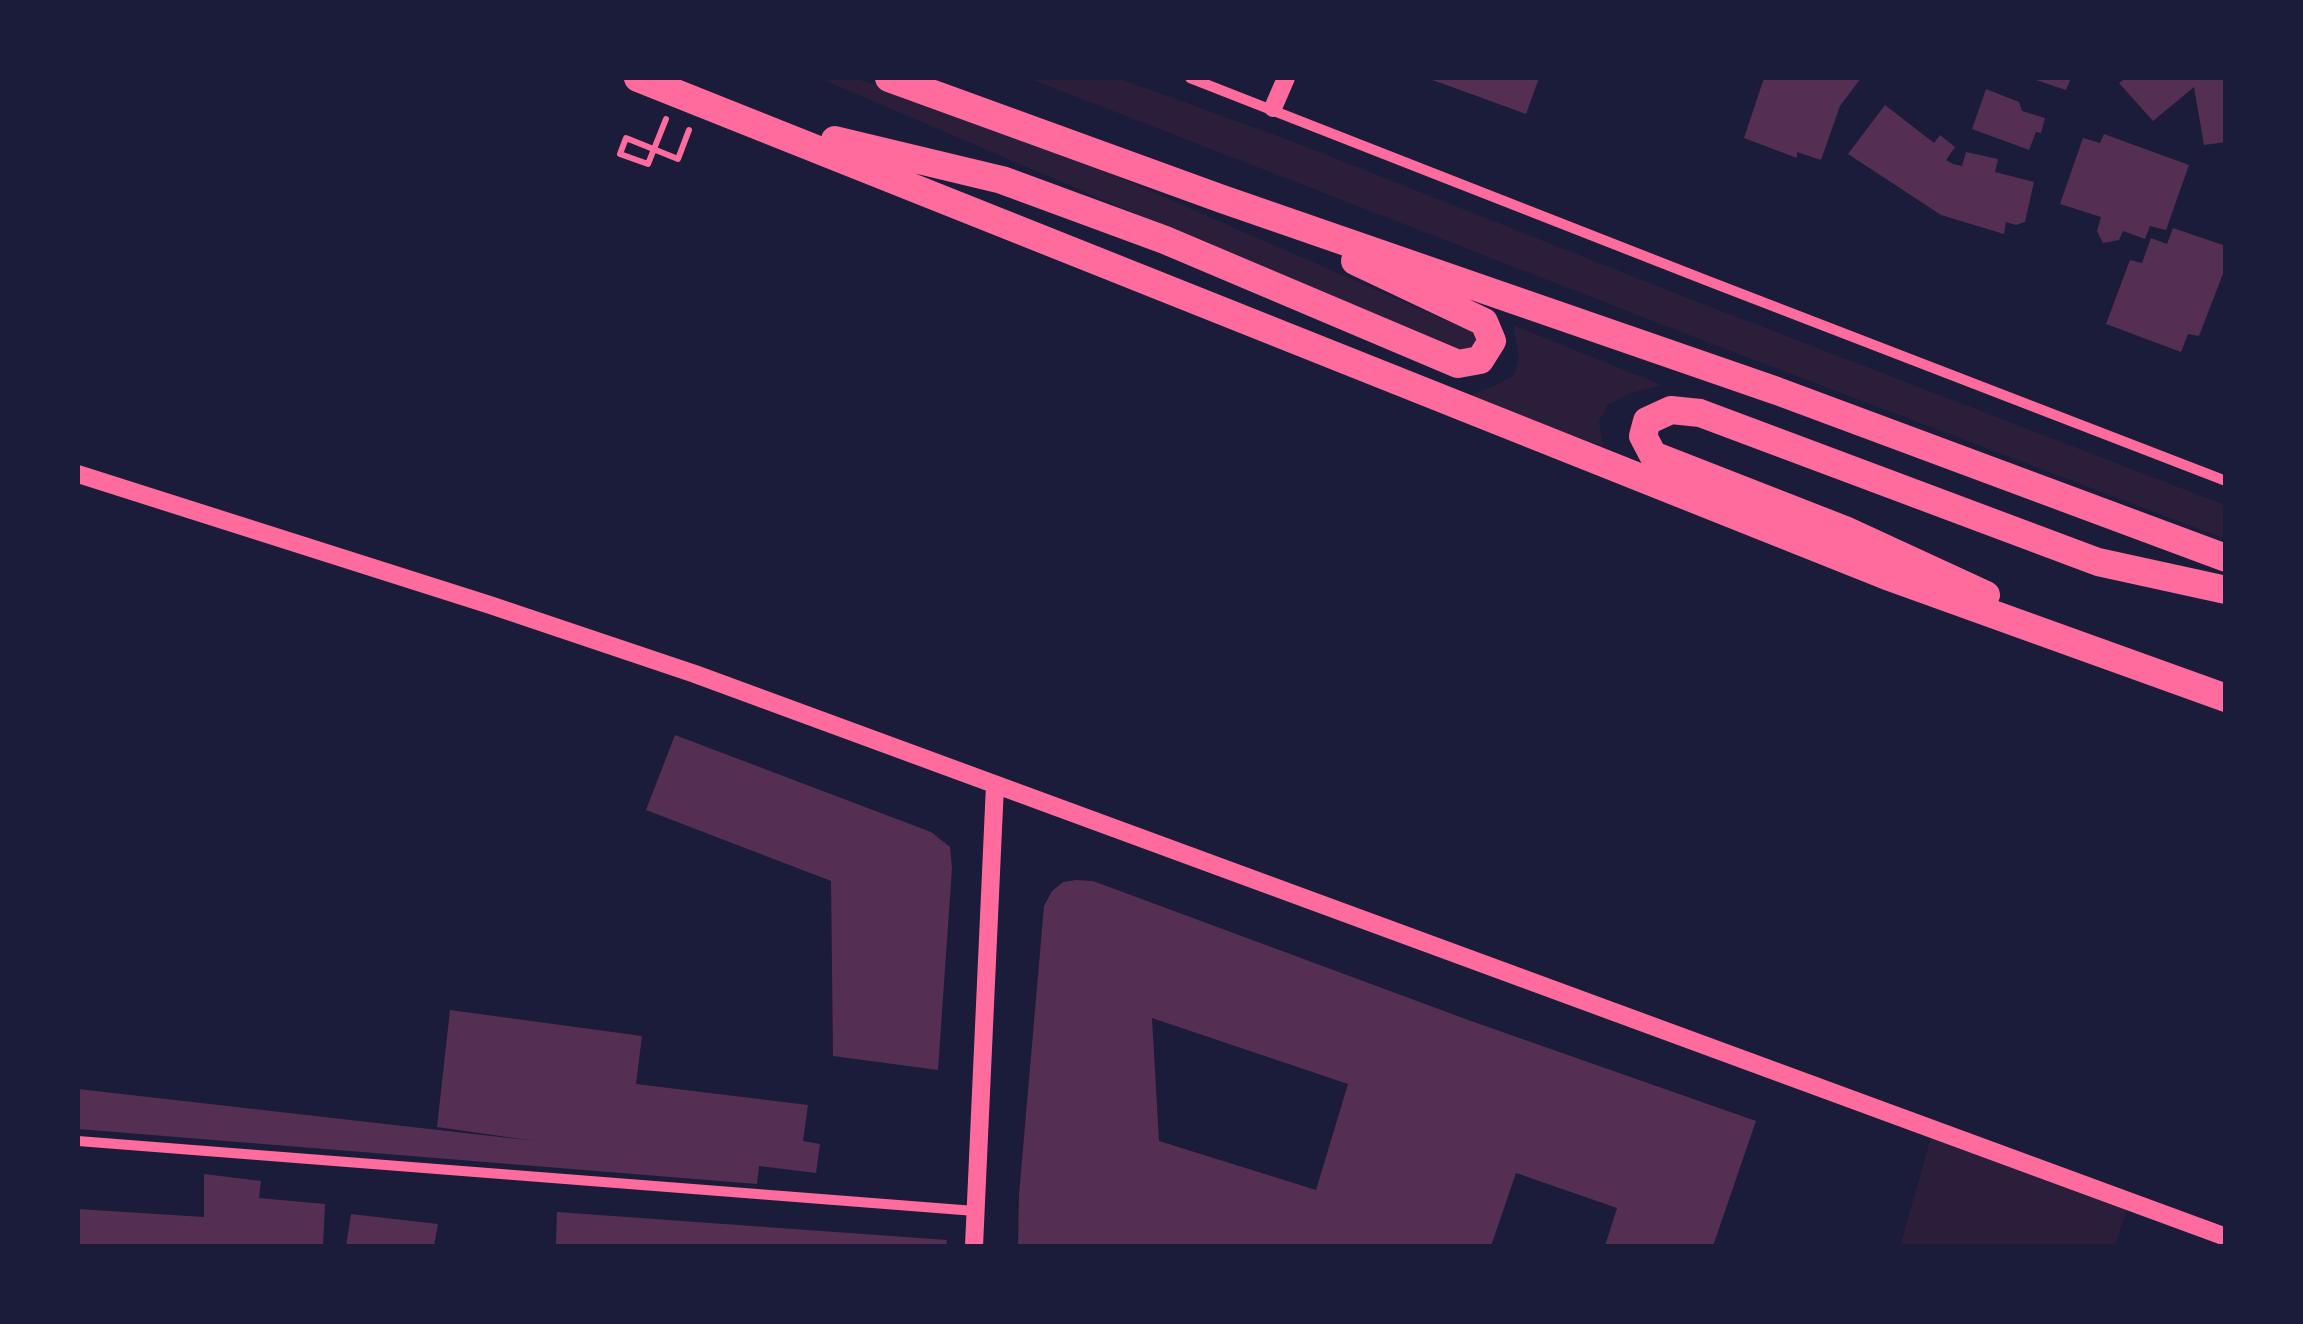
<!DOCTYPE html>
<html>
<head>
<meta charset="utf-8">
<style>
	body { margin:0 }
	#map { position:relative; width:2303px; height:1324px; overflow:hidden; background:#1b1b3a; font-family:Ubuntu,sans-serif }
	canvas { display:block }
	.frame { position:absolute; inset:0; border:80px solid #1b1b3a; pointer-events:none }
</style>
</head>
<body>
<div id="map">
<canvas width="2303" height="1324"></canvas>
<div class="frame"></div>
</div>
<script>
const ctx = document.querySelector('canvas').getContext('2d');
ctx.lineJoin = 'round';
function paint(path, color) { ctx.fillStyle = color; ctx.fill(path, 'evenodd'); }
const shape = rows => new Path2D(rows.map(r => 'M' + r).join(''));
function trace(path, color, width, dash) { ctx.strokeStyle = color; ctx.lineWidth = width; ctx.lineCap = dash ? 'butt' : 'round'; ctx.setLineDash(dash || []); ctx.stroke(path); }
paint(shape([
	[819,78,854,78,990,121,1475,333,1479,341,1472,352,1459,352],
	[1028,78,1118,78,1302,145,1667,290,2225,505,2225,539,1694,337],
	[1513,325,1662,385,1628,394,1608,405,1599,421,1603,446,1466,396,1492,387,1514,375,1519,357],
	[1933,1130,2129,1202,2115,1246,1900,1246]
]), '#2a1e3b');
paint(shape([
	[1427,78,1539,78,1526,114],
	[1764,78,1861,78,1840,106,1821,160,1797,152,1797,158,1744,138],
	[2030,78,2071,78,2066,90],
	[2126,78,2226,78,2226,142,2204,145,2194,87,2153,121,2119,83],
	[1986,89,2019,102,2022,111,2045,118,2041,133,2036,132,2029,150,1972,129],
	[1885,105,1934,143,1940,135,1955,147,1946,160,1953,164,1962,166,1966,152,1998,159,1995,172,2034,182,2025,222,2016,225,2006,222,2004,234,1941,215,1848,154],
	[2104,134,2189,165,2166,230,2150,226,2145,239,2123,231,2119,240,2103,243,2097,231,2101,217,2060,204,2083,138,2100,143],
	[2173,228,2226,246,2226,266,2199,336,2188,334,2181,352,2106,324,2130,260,2142,263,2151,238,2167,244],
	[675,735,931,832,950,847,952,868,938,1070,833,1056,831,881,646,810],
	[1076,880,1093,881,1471,1021,1756,1121,1713,1246,1605,1246,1617,1208,1516,1173,1491,1246,1018,1246,1019,1195,1044,906,1052,891,1063,882],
	[1152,1018,1348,1084,1316,1190,1159,1141],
	[450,1010,642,1036,636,1084,808,1105,803,1141,820,1144,816,1173,759,1166,757,1184,78,1129,78,1089,535,1141,437,1127],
	[204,1174,261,1181,259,1198,325,1204,323,1246,78,1246,78,1209,204,1217],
	[557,1212,947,1240,946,1246,595,1246,556,1244],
	[351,1214,438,1224,434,1246,346,1246]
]), '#542f53');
trace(shape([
	[666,119,648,164,620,154,626,138,678,159,689,130]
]), '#ff6b9d', 6);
trace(shape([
	[1190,78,1708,281,2226,481],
	[78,1141,975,1211]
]), '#ff6b9d', 10);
trace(shape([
	[1273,108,1286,78],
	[78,474,490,605,695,674,2226,1237],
	[974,1246,995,785]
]), '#ff6b9d', 18);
trace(shape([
	[638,78,1887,576,2226,698],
	[889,78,1222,199,1777,391,2226,558],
	[835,140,1002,180,1165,240,1458,364,1480,360,1492,341,1484,322,1355,261],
	[1986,595,1845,530,1653,455,1643,436,1647,421,1671,410,1700,413,2098,562,2226,590]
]), '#ff6b9d', 28);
</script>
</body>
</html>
